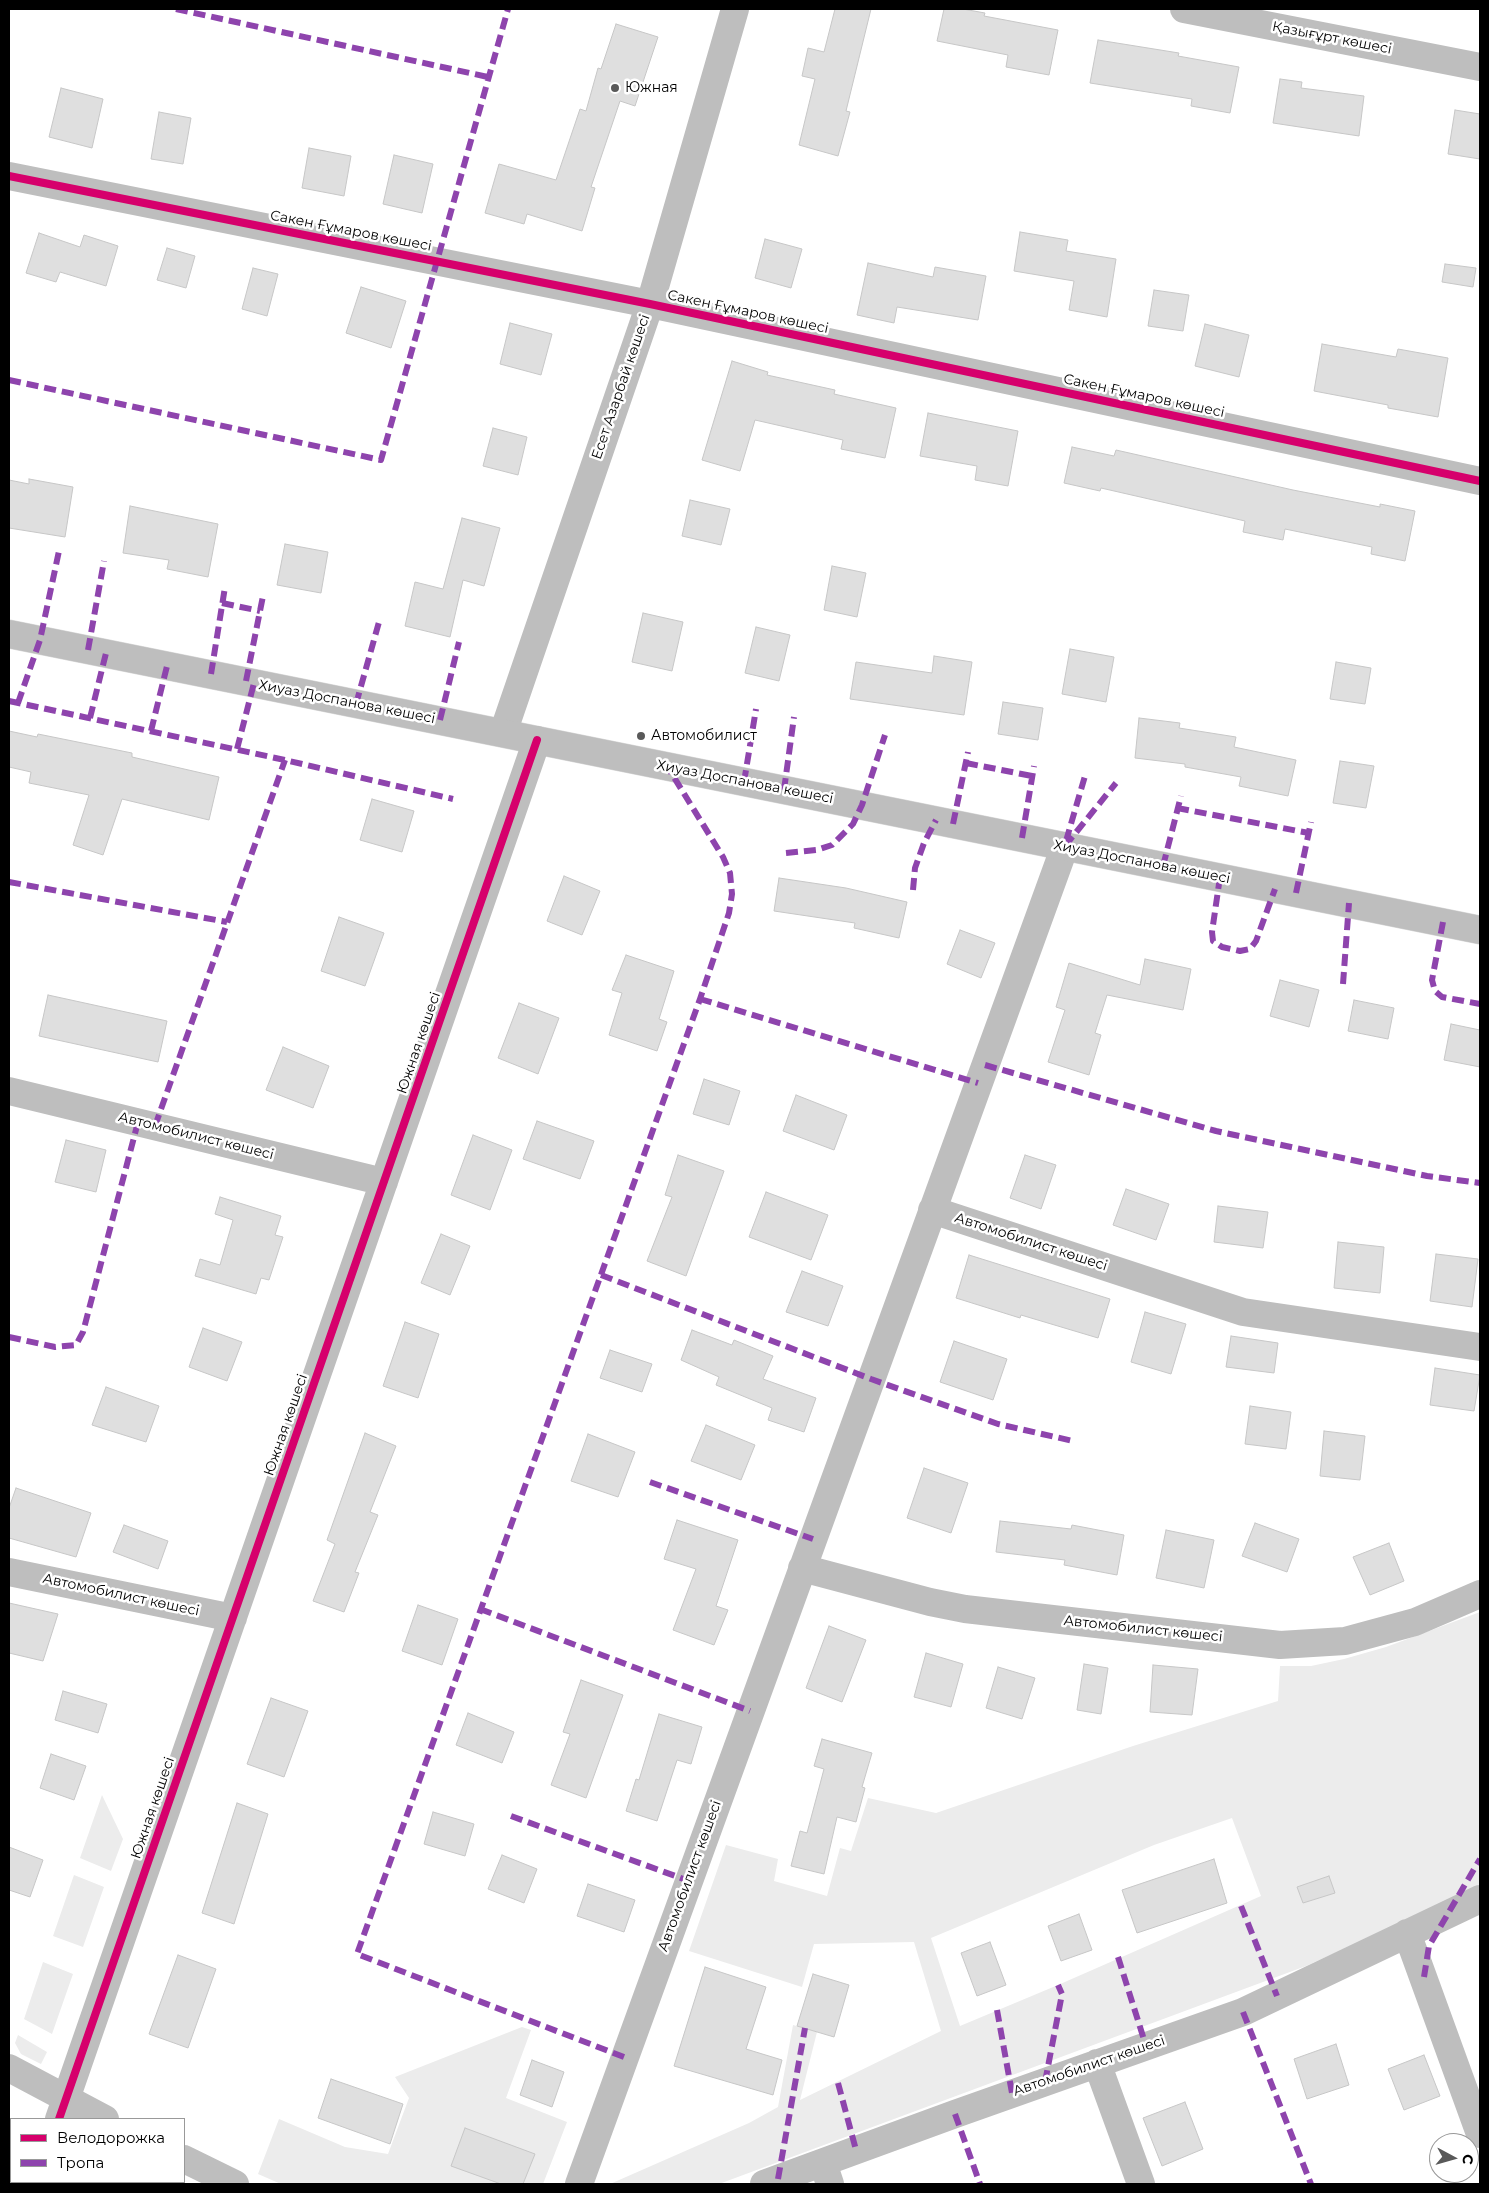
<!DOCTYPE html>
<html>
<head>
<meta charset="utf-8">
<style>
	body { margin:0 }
	#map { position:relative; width:1489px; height:2193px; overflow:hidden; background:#fff; font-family:Montserrat,sans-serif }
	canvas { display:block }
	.frame { position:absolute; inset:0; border:10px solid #000; pointer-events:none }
	.legend { position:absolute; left:10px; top:2118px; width:175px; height:65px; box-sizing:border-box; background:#fff; border:1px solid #999; margin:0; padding:6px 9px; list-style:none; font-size:15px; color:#000 }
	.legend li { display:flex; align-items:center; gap:10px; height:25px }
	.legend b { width:25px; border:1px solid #999 }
	.north { position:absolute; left:1429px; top:2133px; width:50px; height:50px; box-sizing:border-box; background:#fff; border:1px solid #999; border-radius:50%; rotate:96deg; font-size:14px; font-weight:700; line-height:20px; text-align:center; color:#000 }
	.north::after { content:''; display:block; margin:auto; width:18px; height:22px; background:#595959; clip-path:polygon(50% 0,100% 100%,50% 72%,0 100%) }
</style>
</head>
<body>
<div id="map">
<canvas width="1489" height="2193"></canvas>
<div class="frame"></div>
<ul class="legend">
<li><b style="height:6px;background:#d6006c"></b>Велодорожка</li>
<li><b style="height:6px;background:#8e44ad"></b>Тропа</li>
</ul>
<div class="north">С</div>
</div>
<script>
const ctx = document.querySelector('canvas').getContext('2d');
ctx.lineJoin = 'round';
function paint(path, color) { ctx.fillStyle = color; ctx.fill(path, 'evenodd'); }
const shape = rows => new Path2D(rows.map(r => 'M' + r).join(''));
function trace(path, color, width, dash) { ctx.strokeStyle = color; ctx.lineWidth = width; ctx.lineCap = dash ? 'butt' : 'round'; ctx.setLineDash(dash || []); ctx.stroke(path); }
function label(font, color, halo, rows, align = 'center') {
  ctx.font = font + ' Montserrat,sans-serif'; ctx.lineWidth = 5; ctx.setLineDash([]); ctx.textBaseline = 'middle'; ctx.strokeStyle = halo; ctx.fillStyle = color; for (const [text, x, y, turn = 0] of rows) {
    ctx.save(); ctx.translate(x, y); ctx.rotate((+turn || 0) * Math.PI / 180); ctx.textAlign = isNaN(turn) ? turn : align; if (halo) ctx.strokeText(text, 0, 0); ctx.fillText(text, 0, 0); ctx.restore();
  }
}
paint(shape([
	[1480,1612,1480,1887,1306,1966,719,2184,610,2184,749,2123,778,2107,793,2025,817,2032,800,2100,941,2031,914,1942,814,1944,802,1987,689,1951,726,1845,778,1859,774,1881,827,1896,840,1848,851,1851,868,1798,936,1813,1133,1746,1278,1701,1280,1666,1311,1666,1344,1659,1386,1647],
	[1232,1818,1261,1896,1058,1985,960,2026,931,1938,1154,1845],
	[102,1795,123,1839,111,1871,80,1858],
	[74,1875,104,1887,83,1947,53,1936],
	[43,1962,73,1974,52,2034,24,2019],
	[522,2027,531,2030,506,2098,567,2122,543,2184,281,2184,258,2174,279,2119,345,2147,388,2154,409,2098,395,2077],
	[18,2035,47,2052,41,2064,21,2054,15,2043],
	[74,2182,136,2182,141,2184,73,2184]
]), '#ececec');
const building = shape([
	[835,9,871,9,846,111,850,112,838,156,799,145,815,79,802,76,808,48,824,52,835,9],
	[944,9,963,9,985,13,984,16,1058,30,1049,75,1006,67,1008,55,937,41,944,9],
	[616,24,658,37,635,106,620,101,591,187,595,188,582,231,527,214,524,224,485,213,499,164,556,180,580,109,586,111,598,68,601,69,616,24],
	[1098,40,1179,53,1178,56,1239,67,1230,113,1191,106,1192,99,1090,83,1098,40],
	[1280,79,1302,82,1301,88,1364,96,1359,136,1273,123,1280,79],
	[61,88,103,99,92,148,49,137,61,88],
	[1455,110,1480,114,1480,159,1448,154,1455,110],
	[159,112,191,118,183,164,151,159,159,112],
	[309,148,351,156,344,196,302,188,309,148],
	[394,155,433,164,422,213,383,204,394,155],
	[1020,232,1068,240,1066,251,1116,259,1107,317,1069,310,1074,281,1014,271,1020,232],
	[39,233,80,247,84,235,118,246,106,286,60,272,56,282,26,273,39,233],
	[765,239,802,249,791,288,755,278,765,239],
	[167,248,195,256,186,288,157,280,167,248],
	[868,263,933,277,935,267,986,276,978,320,897,307,894,323,857,315,868,263],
	[1445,264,1476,268,1473,287,1442,282,1445,264],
	[253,268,278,274,267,316,242,309,253,268],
	[361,287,406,301,391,348,346,333,361,287],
	[1154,290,1189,295,1183,331,1148,326,1154,290],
	[510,323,552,334,541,375,500,364,510,323],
	[1205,324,1249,335,1239,377,1195,366,1205,324],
	[1322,344,1396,357,1398,349,1448,358,1438,417,1388,408,1388,405,1314,391,1322,344],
	[732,361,768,372,767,375,835,390,834,394,896,408,885,458,841,449,843,440,755,420,740,471,702,460,732,361],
	[928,413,1018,431,1008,486,975,480,977,466,920,456,928,413],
	[493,428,527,437,518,475,483,466,493,428],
	[1072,447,1114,456,1116,450,1293,490,1380,507,1380,504,1415,511,1405,561,1371,554,1372,547,1285,529,1283,540,1243,532,1245,521,1101,488,1100,491,1064,483,1072,447],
	[29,479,73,487,65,537,9,528,9,480,29,484,29,479],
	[690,500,730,509,721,545,682,536,690,500],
	[130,506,218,524,208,577,167,569,169,560,123,553,130,506],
	[462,518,500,528,484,586,463,580,450,637,405,626,415,582,443,589,462,518],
	[285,544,328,552,321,593,277,585,285,544],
	[832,566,866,573,857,617,824,610,832,566],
	[643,613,683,622,672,671,632,662,643,613],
	[756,627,790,635,779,681,745,673,756,627],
	[1070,649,1114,657,1106,702,1062,694,1070,649],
	[934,656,972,662,964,715,850,699,856,662,932,673,934,656],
	[1336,662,1371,668,1365,704,1330,699,1336,662],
	[1003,702,1043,708,1038,740,998,734,1003,702],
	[1139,718,1180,723,1179,728,1236,737,1234,747,1296,760,1288,796,1239,786,1241,777,1185,767,1185,764,1135,758,1139,718],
	[9,731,37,737,38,734,132,753,132,757,219,777,209,820,122,799,103,855,73,845,89,795,29,783,31,772,9,767,9,731],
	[1340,761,1374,766,1366,808,1333,803,1340,761],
	[372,799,414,811,402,852,360,840,372,799],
	[564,876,600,891,582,935,547,921,564,876],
	[779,878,846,888,907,902,899,938,854,928,855,923,774,911,779,878],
	[339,917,384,933,365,986,321,971,339,917],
	[960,930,995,943,981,978,947,964,960,930],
	[626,955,674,971,659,1019,667,1022,657,1051,609,1035,622,993,612,990,626,955],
	[1145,959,1191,969,1183,1010,1107,995,1095,1033,1101,1035,1089,1075,1048,1062,1065,1010,1056,1007,1069,963,1140,985,1145,959],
	[1280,980,1319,990,1309,1027,1270,1016,1280,980],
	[48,995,167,1021,158,1062,39,1036,48,995],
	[1354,1000,1394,1008,1388,1039,1348,1031,1354,1000],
	[519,1003,559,1018,538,1074,498,1058,519,1003],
	[1451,1024,1480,1030,1480,1067,1444,1060,1451,1024],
	[283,1047,329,1066,313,1108,266,1090,283,1047],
	[704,1079,740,1091,729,1125,693,1114,704,1079],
	[796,1095,847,1115,834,1150,783,1131,796,1095],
	[537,1121,594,1141,580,1179,523,1159,537,1121],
	[473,1135,512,1150,490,1210,451,1195,473,1135],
	[66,1140,106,1150,96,1192,55,1182,66,1140],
	[678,1155,724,1171,686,1276,647,1261,672,1197,665,1195,678,1155],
	[1025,1155,1056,1165,1041,1209,1010,1198,1025,1155],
	[1126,1189,1169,1204,1156,1240,1113,1225,1126,1189],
	[766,1192,828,1215,811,1260,749,1237,766,1192],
	[220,1197,281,1216,275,1235,283,1237,269,1280,261,1278,256,1294,195,1276,200,1259,220,1265,233,1220,215,1214,220,1197],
	[1218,1206,1268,1212,1263,1248,1214,1242,1218,1206],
	[441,1234,470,1246,450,1295,421,1283,441,1234],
	[1338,1242,1384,1247,1380,1293,1334,1288,1338,1242],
	[1436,1254,1478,1259,1472,1307,1430,1301,1436,1254],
	[969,1255,1110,1299,1098,1338,1021,1315,1020,1318,956,1298,969,1255],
	[802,1271,843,1286,828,1326,786,1312,802,1271],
	[1145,1312,1186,1324,1171,1374,1131,1362,1145,1312],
	[405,1322,439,1334,418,1398,383,1386,405,1322],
	[203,1328,242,1342,227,1381,189,1367,203,1328],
	[692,1330,732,1345,734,1340,773,1356,763,1379,816,1398,804,1432,768,1420,772,1408,716,1385,719,1377,681,1360,692,1330],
	[1231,1336,1278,1343,1274,1373,1226,1367,1231,1336],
	[954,1341,1007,1359,993,1400,940,1382,954,1341],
	[610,1350,652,1364,642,1392,600,1378,610,1350],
	[1435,1368,1480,1375,1474,1411,1430,1405,1435,1368],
	[106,1387,159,1406,146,1442,92,1425,106,1387],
	[1250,1406,1291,1412,1286,1449,1245,1444,1250,1406],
	[706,1425,755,1445,741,1480,691,1461,706,1425],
	[1324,1431,1365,1436,1360,1480,1320,1476,1324,1431],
	[365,1433,396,1446,370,1512,378,1515,355,1572,359,1573,344,1612,313,1601,335,1544,327,1540,365,1433],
	[588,1434,635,1452,618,1497,571,1481,588,1434],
	[924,1468,968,1483,951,1533,907,1518,924,1468],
	[16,1488,91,1513,76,1557,9,1538,9,1508,16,1488],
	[677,1520,738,1540,716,1606,728,1610,714,1645,673,1630,696,1569,664,1559,677,1520],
	[1000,1521,1071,1529,1072,1525,1124,1535,1117,1575,1064,1565,1065,1560,996,1552,1000,1521],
	[1255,1523,1299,1539,1287,1572,1242,1556,1255,1523],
	[124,1525,168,1541,158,1569,113,1552,124,1525],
	[1166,1530,1214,1540,1204,1588,1156,1578,1166,1530],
	[1389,1543,1404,1581,1370,1595,1353,1557,1389,1543],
	[9,1603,58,1614,43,1661,9,1653,9,1603],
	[418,1605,458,1619,442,1665,402,1651,418,1605],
	[829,1626,866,1640,842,1702,806,1688,829,1626],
	[926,1653,963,1664,951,1707,914,1697,926,1653],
	[1084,1664,1108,1668,1101,1714,1077,1710,1084,1664],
	[1153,1665,1198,1669,1192,1715,1150,1712,1153,1665],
	[998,1667,1035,1678,1022,1719,986,1708,998,1667],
	[581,1680,623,1695,586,1798,551,1785,570,1734,563,1732,581,1680],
	[63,1691,107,1704,98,1733,55,1720,63,1691],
	[271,1698,308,1711,284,1777,247,1764,271,1698],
	[468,1713,514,1732,502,1763,456,1745,468,1713],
	[659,1714,702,1727,691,1764,677,1760,657,1821,626,1811,636,1779,639,1780,659,1714],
	[822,1739,872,1753,862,1787,865,1788,856,1822,837,1817,824,1874,791,1866,800,1831,807,1833,824,1769,814,1766,822,1739],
	[51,1754,86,1766,74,1800,40,1788,51,1754],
	[237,1803,268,1814,234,1924,202,1913,237,1803],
	[433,1812,474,1824,465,1856,424,1844,433,1812],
	[9,1847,43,1860,30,1897,9,1890,9,1847],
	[502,1855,537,1869,524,1903,488,1889,502,1855],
	[1214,1859,1227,1903,1137,1933,1122,1890,1214,1859],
	[1329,1876,1335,1893,1303,1903,1297,1887,1329,1876],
	[588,1884,635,1900,624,1932,577,1916,588,1884],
	[1079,1914,1092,1950,1061,1961,1048,1926,1079,1914],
	[990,1942,1006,1985,977,1996,961,1953,990,1942],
	[178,1955,216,1969,188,2048,149,2034,178,1955],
	[705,1967,766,1987,746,2049,782,2060,773,2095,674,2066,705,1967],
	[813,1974,849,1985,834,2037,797,2026,813,1974],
	[1336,2044,1349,2085,1307,2099,1294,2059,1336,2044],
	[1424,2055,1440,2096,1404,2110,1388,2069,1424,2055],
	[532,2060,564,2072,552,2107,520,2095,532,2060],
	[331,2079,403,2104,390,2144,318,2118,331,2079],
	[1185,2102,1203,2149,1162,2166,1143,2118,1185,2102],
	[465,2128,535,2154,523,2184,501,2184,451,2166,465,2128]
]);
paint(building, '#dfdfdf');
trace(building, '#c7c7c7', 1);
const major = shape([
	[9,634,1480,930]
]);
trace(major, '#dbdbdb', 29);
trace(shape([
	[1184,9,1480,67],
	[9,176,650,304,1480,481],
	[503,733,650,304,735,9],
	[9,1091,384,1182],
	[932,1210,1243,1312,1480,1347],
	[802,1568,930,1602,965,1609,1280,1645,1345,1641,1415,1622,1480,1594],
	[9,1572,233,1618],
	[1407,1933,1480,2134],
	[1097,2063,1141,2184],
	[9,2068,105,2119],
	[59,2119,537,740],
	[184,2159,235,2184],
	[823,2163,830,2184],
	[38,2184,38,2182],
	[579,2184,1065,846],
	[764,2184,955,2114,1243,2012,1480,1899]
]), '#bebebe', 28);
trace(major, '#bebebe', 28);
trace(shape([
	[176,9,488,77],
	[9,380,381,460,508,9],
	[222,603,260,611],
	[88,650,104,561],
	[211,674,225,587],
	[246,681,263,596],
	[9,701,285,760,453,799],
	[18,703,40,640,59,551],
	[356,704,379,622],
	[90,718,106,653],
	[440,720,459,642],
	[151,731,167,666],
	[237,749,254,683],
	[966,763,1032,776],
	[744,782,756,709],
	[784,790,794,717],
	[1177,808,1309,833],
	[953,824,968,752],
	[1022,838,1034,766],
	[1066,841,1085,776],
	[1065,846,1116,783],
	[786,853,817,850,832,845,853,824,862,805,885,735],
	[1163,866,1181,796],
	[1220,877,1212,932,1213,941,1222,947,1240,951,1250,949,1256,941,1275,889],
	[9,882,227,922],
	[913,890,915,868,924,843,936,820],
	[1296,893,1311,822],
	[1443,922,1432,980,1435,991,1442,997,1480,1004],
	[1343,984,1349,903],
	[700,999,978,1083],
	[985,1065,1216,1131,1427,1176,1480,1183],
	[155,1126,285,760],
	[601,1275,871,1379,998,1424,1073,1441],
	[9,1337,55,1347,76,1345,83,1332,138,1122],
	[650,1482,813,1539],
	[480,1609,750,1711],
	[511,1816,689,1881],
	[1241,1906,1277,1996],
	[1118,1957,1146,2046],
	[1424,1977,1429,1946,1480,1859],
	[997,2010,1012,2093],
	[1243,2012,1311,2184],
	[624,2057,357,1954,700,999,729,913,732,894,730,873,723,857,667,766],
	[1045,2082,1062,1994,1058,1985],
	[838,2083,856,2150],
	[955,2114,980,2184],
	[778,2179,805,2028]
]), '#8e44ad', 6, [12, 6]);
trace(shape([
	[9,176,650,304,1480,481],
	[59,2119,537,740]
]), '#d6006c', 8);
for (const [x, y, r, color] of [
	[615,88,5,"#595959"],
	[641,736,5,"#595959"]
]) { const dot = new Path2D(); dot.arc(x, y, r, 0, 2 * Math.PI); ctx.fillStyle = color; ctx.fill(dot); trace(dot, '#fff', 2); }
label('14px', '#000', '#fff', [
	["Қазығұрт көшесі",1332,38,11],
	["Сакен Ғұмаров көшесі",351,231,11],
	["Сакен Ғұмаров көшесі",748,312,12],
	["Есет Азарбай көшесі",621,387,-71],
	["Сакен Ғұмаров көшесі",1144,396,12],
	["Хиуаз Доспанова көшесі",347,702,11],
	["Хиуаз Доспанова көшесі",745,782,11],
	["Хиуаз Доспанова көшесі",1142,862,11],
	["Южная көшесі",419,1043,-71],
	["Автомобилист көшесі",196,1136,14],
	["Автомобилист көшесі",1031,1242,18],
	["Южная көшесі",286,1425,-71],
	["Автомобилист көшесі",121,1595,12],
	["Автомобилист көшесі",1143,1629,6],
	["Южная көшесі",153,1808,-71],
	["Автомобилист көшесі",690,1876,-70],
	["Автомобилист көшесі",1089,2066,-19]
]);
label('14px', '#000', '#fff', [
	["Южная",625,88],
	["Автомобилист",651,736]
], 'left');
</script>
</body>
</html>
